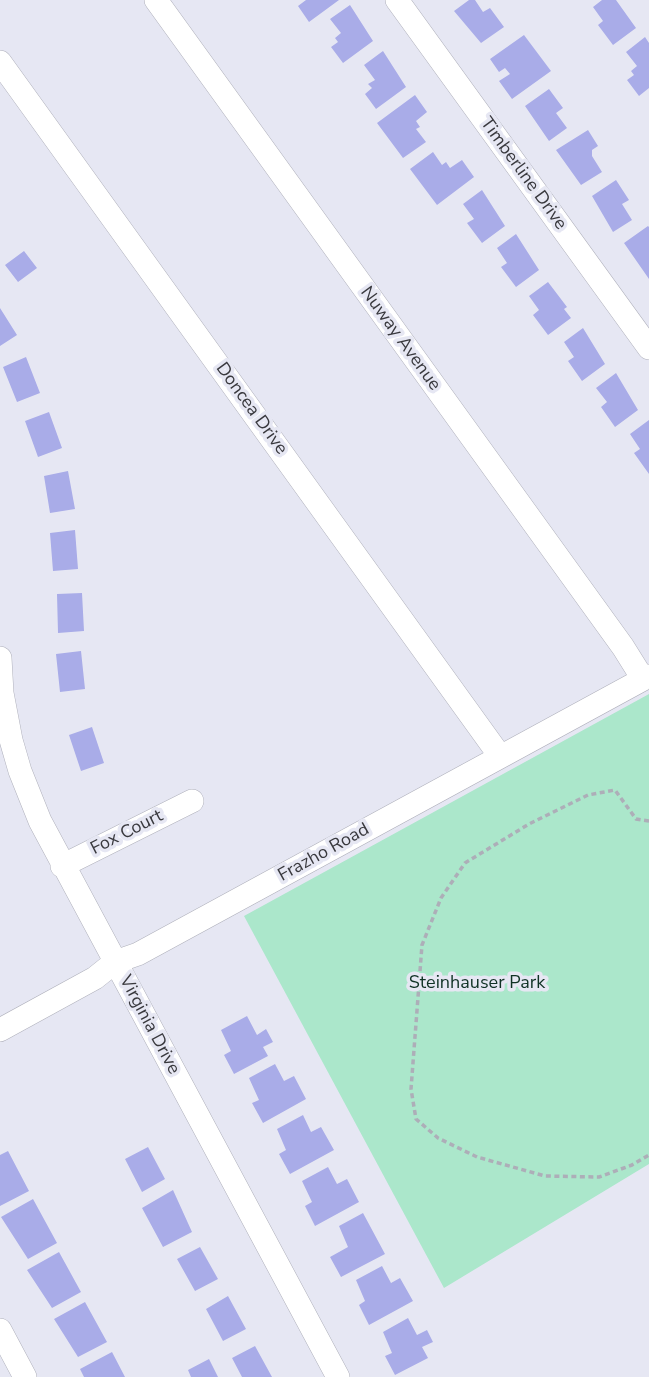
<!DOCTYPE html>
<html>
<head>
<meta charset="utf-8">
<style>
	body { margin:0 }
	canvas { display:block; background:#e6e7f3 }
</style>
</head>
<body>
<canvas width="649" height="1377"></canvas>
<script>
const ctx = document.querySelector('canvas').getContext('2d');
ctx.lineJoin = 'round';
function paint(path, color) { ctx.fillStyle = color; ctx.fill(path, 'evenodd'); }
const shape = rows => new Path2D(rows.map(r => 'M' + r).join(''));
function trace(path, color, width, dash) { ctx.strokeStyle = color; ctx.lineWidth = width; ctx.lineCap = dash ? 'butt' : 'round'; ctx.setLineDash(dash || []); ctx.stroke(path); }
function label(font, color, halo, rows, align = 'center') {
  ctx.font = font + ' "Nunito Sans",sans-serif'; ctx.lineWidth = 7; ctx.setLineDash([]); ctx.textBaseline = 'middle'; ctx.strokeStyle = halo; ctx.fillStyle = color; for (const [text, x, y, turn = 0] of rows) {
    ctx.save(); ctx.translate(x, y); ctx.rotate((+turn || 0) * Math.PI / 180); ctx.textAlign = isNaN(turn) ? turn : align; if (halo) ctx.strokeText(text, 0, 0); ctx.fillText(text, 0, 0); ctx.restore();
  }
}
paint(shape([
	[649,694,649,1164,444,1288,244,916]
]), '#abe7cb');
paint(shape([
	[306,0,339,0,309,22,298,6],
	[469,0,475,0,483,12,490,8,504,27,481,43,454,11],
	[602,0,616,0,636,28,613,45,598,25,603,21,593,7],
	[350,5,373,41,343,63,331,47,338,42,335,38,341,33,330,19],
	[524,35,551,71,512,99,499,81,510,74,505,68,499,72,490,59],
	[645,37,649,43,649,88,639,96,627,80,634,75,631,71,637,66,626,52],
	[383,51,406,87,376,109,365,94,372,88,368,84,375,80,364,65],
	[549,89,563,108,556,113,567,128,549,141,525,106],
	[415,95,427,112,416,121,420,127,416,129,426,142,403,158,377,123],
	[588,130,598,146,592,150,592,156,602,172,581,185,556,150],
	[433,152,442,165,446,162,450,168,462,160,474,177,437,205,410,169],
	[616,180,629,200,622,204,632,220,613,232,592,196],
	[482,190,505,226,482,243,467,223,474,219,463,204],
	[648,226,649,227,649,279,624,243],
	[516,234,539,270,516,287,501,267,507,263,497,248],
	[24,251,37,268,18,282,5,265],
	[548,282,567,307,564,309,571,318,548,335,533,315,539,310,529,296],
	[0,308,17,335,0,346],
	[583,328,605,364,582,381,568,361,574,357,564,342],
	[26,357,40,393,17,402,3,367],
	[616,373,638,410,615,427,601,407,607,402,596,388],
	[49,412,62,448,38,457,25,421],
	[649,420,649,474,634,453,640,449,630,434],
	[68,471,75,509,50,513,44,476],
	[75,530,78,569,53,571,50,533],
	[82,593,84,631,58,633,57,594],
	[81,651,85,689,60,692,56,654],
	[92,727,104,763,81,771,69,735],
	[247,1016,257,1035,266,1029,273,1042,263,1047,268,1056,234,1074,224,1055,231,1051,221,1030],
	[275,1064,284,1081,294,1076,306,1099,263,1123,252,1103,259,1100,249,1078],
	[303,1115,311,1132,321,1127,334,1150,290,1174,279,1154,286,1150,277,1129],
	[148,1147,165,1179,142,1192,125,1159],
	[8,1151,29,1191,0,1206,0,1155],
	[328,1167,337,1184,347,1179,359,1202,315,1226,305,1206,312,1202,302,1181],
	[173,1190,192,1232,163,1247,142,1208],
	[33,1199,57,1243,28,1259,1,1217],
	[363,1213,385,1254,341,1277,330,1257,348,1247,339,1226],
	[200,1247,218,1279,195,1291,177,1259],
	[59,1252,81,1292,52,1308,27,1270],
	[382,1266,391,1283,400,1278,413,1301,369,1325,359,1305,365,1301,356,1280],
	[228,1296,246,1329,223,1341,206,1309],
	[85,1302,107,1342,78,1357,54,1319],
	[408,1318,417,1335,427,1330,433,1342,422,1347,428,1358,395,1375,385,1356,392,1353,383,1332],
	[255,1346,272,1377,242,1377,232,1358],
	[112,1352,125,1377,84,1377,80,1369],
	[209,1359,218,1377,191,1377,188,1370]
]), '#a9ace8');
const minor = shape([
	[156,0,623,647,643,679],
	[397,0,649,348],
	[0,62,500,756],
	[0,658,2,693,11,740,20,771,40,821,338,1377],
	[62,866,192,801],
	[0,1030,95,978,115,962,138,954,649,676],
	[0,1330,25,1377]
]);
trace(minor, '#afb0bb', 24);
trace(shape([
	[649,821,636,819,615,790,588,795,529,824,465,863,441,898,422,945,411,1089,416,1119,438,1138,477,1157,545,1176,599,1177,632,1165,649,1155]
]), '#adaeb8', 3.5, [5, 3.5]);
trace(minor, '#fff', 23);
label('18px', '#39393e', '#e6e7f3', [
	["Timberline Drive",523,174,54],
	["Nuway Avenue",400,339,54],
	["Doncea Drive",251,409,54],
	["Fox Court",127,833,-27],
	["Frazho Road",324,853,-29],
	["Virginia Drive",149,1025,62]
]);
label('18px', '#103225', '#e6e7f3', [
	["Steinhauser Park",477,984]
]);
</script>
</body>
</html>
